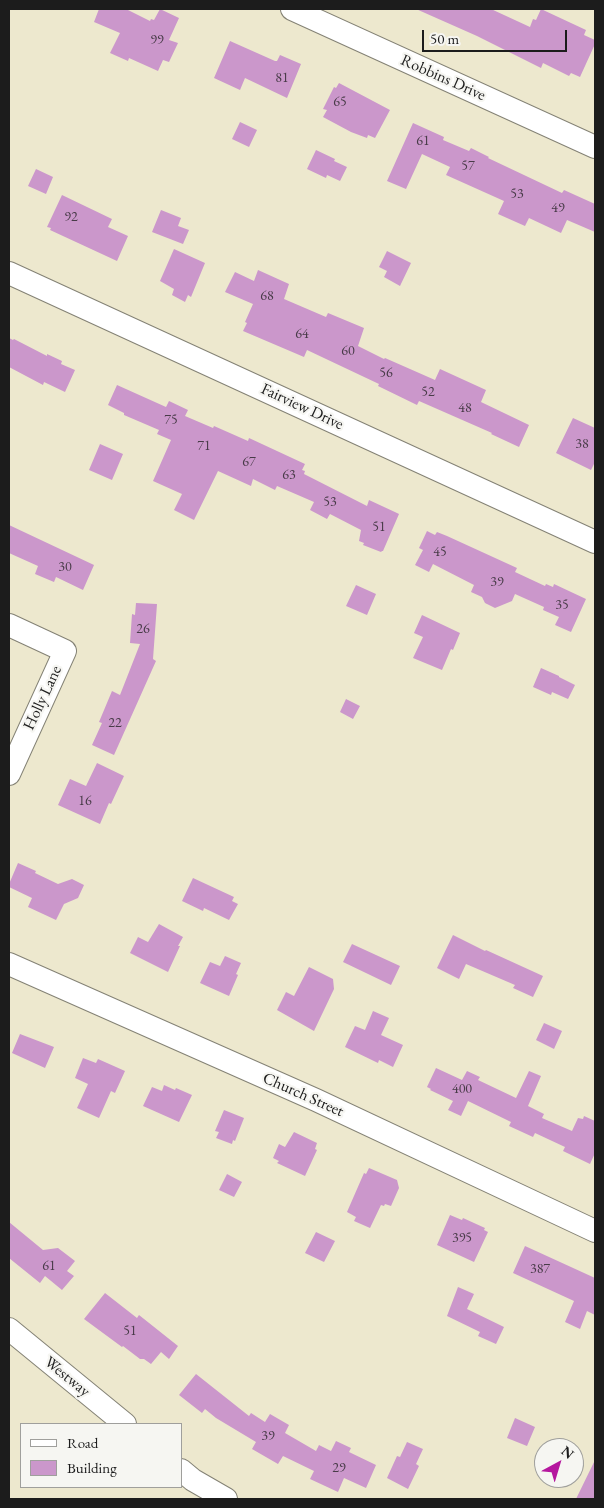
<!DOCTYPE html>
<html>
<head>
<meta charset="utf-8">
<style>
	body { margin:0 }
	#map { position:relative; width:604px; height:1508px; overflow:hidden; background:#ede8ce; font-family:"EB Garamond",serif }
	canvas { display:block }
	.frame { position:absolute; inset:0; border:10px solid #1c1c1c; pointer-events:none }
	.legend { position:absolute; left:20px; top:1423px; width:162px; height:65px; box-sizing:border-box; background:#f6f6f2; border:1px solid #9f9f9c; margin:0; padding:6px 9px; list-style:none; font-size:15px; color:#1c1c1c }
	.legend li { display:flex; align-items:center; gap:10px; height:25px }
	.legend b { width:25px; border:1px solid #9f9f9c }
	.north { position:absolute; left:534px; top:1438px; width:50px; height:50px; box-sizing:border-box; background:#f6f6f2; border:1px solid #9f9f9c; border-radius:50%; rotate:39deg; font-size:14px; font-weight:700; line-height:20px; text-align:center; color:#1c1c1c }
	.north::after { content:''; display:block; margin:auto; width:18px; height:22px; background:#b5179e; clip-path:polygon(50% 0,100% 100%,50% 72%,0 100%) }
	.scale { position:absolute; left:422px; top:30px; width:145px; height:22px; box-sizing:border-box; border:2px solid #1c1c1c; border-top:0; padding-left:6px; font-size:15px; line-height:18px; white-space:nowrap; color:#1c1c1c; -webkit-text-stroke:4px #f6f6f2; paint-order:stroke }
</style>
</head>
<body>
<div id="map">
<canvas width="604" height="1508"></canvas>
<div class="frame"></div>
<ul class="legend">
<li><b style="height:6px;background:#fff"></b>Road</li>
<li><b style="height:14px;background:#cb97cb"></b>Building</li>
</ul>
<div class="north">N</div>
<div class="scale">50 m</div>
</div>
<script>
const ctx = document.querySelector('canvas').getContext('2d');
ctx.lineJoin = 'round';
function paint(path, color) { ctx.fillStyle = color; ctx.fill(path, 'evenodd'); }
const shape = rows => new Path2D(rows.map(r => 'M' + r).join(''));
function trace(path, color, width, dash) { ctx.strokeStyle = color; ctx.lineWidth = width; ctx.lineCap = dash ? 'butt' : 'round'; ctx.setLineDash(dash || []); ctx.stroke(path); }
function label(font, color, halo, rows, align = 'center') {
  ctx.font = font + ' "EB Garamond",serif'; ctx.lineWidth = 4.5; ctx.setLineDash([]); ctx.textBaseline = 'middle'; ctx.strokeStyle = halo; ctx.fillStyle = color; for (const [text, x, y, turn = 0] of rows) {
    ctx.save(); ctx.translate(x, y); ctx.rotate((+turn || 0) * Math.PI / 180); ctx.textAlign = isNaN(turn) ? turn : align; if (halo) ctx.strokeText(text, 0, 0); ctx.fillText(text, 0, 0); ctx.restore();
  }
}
paint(shape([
	[99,9,126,9,150,21,151,19,154,20,160,9,179,18,169,40,178,43,169,62,163,60,158,71,129,58,128,61,110,53,120,33,94,22],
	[416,9,491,9,530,27,533,19,536,20,541,9,586,30,584,35,595,40,595,44,580,77,571,73,569,76,543,63,541,68,477,36],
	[230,41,275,61,277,61,280,55,301,64,287,98,245,78,240,90,214,78],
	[339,83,390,110,375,138,368,135,367,138,351,132,323,117,327,110,323,109,334,87,336,88],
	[240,122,257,130,249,147,232,139],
	[413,123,444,137,443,140,469,151,471,148,489,157,488,158,562,193,564,190,595,204,595,232,567,220,561,233,529,218,525,226,498,214,504,201,446,175,450,167,422,154,406,189,387,181],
	[316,150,335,159,334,161,347,167,340,181,327,175,326,178,307,169],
	[36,169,53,177,46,194,28,186],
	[62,195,112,219,108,227,128,236,117,261,50,230,51,228,47,227],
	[161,210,181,218,178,226,189,230,183,244,152,232],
	[174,249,205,263,191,297,188,295,185,302,172,295,174,289,160,281],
	[387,251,411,263,400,286,384,277,387,271,379,267],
	[258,270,289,284,284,299,326,317,328,313,364,328,358,346,384,359,385,358,435,380,440,369,486,390,481,402,529,425,519,447,491,434,492,433,419,401,417,405,378,386,379,384,307,350,304,357,243,331,247,323,245,322,253,304,225,292,235,272,254,281],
	[9,338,13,340,14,339,47,356,47,354,62,361,61,364,75,370,65,392,44,382,43,385,9,367],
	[117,385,166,407,169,401,188,410,185,416,213,428,214,426,248,441,249,438,305,464,302,470,305,471,304,474,367,506,369,500,397,513,399,514,383,551,382,551,381,552,363,545,364,543,359,541,361,530,330,514,327,519,310,510,314,502,277,486,275,490,253,479,251,486,218,471,194,520,174,510,182,494,153,481,171,440,157,434,159,430,124,415,124,413,108,405],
	[573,418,595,428,595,462,591,470,556,453],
	[100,444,123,454,112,480,89,470],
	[9,525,94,565,83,590,56,577,54,582,35,574,38,566,9,553],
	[427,531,435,535,437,532,447,536,517,568,515,572,545,586,546,584,553,587,554,584,586,599,571,632,555,625,559,617,543,610,544,607,515,594,512,601,495,608,485,603,482,597,471,592,474,585,433,564,429,572,415,565,423,550,419,548],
	[356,585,376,594,367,615,346,606],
	[136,603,157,604,153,659,156,661,114,755,92,745,102,723,99,722,112,691,120,695,140,644,130,643,132,614,135,615],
	[422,615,460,633,453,650,451,649,442,670,413,658,423,637,414,633],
	[541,668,559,676,559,677,575,685,568,699,552,692,551,695,533,687],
	[346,699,360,706,353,719,340,712],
	[97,763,124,776,111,804,109,803,100,824,58,805,70,779,86,786],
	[18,863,36,871,35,873,58,884,72,879,84,885,78,898,64,904,56,920,28,907,32,898,9,887,9,884],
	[193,878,234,897,232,901,238,904,229,920,204,908,203,911,182,901],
	[159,924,183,937,178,946,180,946,168,972,130,953,138,937,148,942],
	[453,935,485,951,486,950,543,976,533,997,513,988,515,985,466,964,459,979,437,968],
	[352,944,400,966,391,985,343,962],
	[225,956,241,963,236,974,238,975,229,996,200,983,210,962,220,966],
	[309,967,333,979,334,989,314,1031,277,1010,286,992,294,996],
	[373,1011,389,1018,381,1035,403,1045,393,1067,379,1060,378,1063,345,1047,355,1026,365,1030],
	[544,1023,562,1031,554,1049,536,1040],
	[20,1034,54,1047,45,1068,12,1053],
	[83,1058,96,1063,98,1059,125,1071,115,1093,111,1091,99,1118,77,1108,88,1084,75,1078],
	[436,1068,462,1080,467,1071,480,1077,478,1080,516,1098,529,1071,541,1076,528,1106,544,1114,542,1118,572,1131,578,1118,583,1119,584,1116,595,1121,595,1153,590,1164,563,1151,565,1147,535,1133,533,1137,509,1126,511,1122,468,1101,461,1116,448,1110,453,1101,430,1090,431,1089,427,1087],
	[164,1085,175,1090,176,1088,192,1095,179,1122,143,1106,152,1087,162,1091],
	[224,1110,244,1118,235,1141,233,1140,232,1144,216,1138,219,1132,215,1131],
	[294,1132,317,1143,315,1149,317,1150,305,1176,277,1163,279,1161,273,1158,279,1144,285,1147],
	[369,1168,397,1180,399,1188,391,1206,385,1204,384,1206,381,1205,370,1228,354,1221,356,1217,347,1212,364,1173,366,1174],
	[227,1174,242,1182,234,1197,219,1190],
	[450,1215,462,1220,463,1218,485,1228,484,1230,488,1232,474,1262,437,1245],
	[9,1222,43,1250,58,1248,75,1261,67,1271,74,1276,62,1290,45,1276,40,1283,9,1258],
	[316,1232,335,1241,324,1262,305,1253],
	[525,1246,595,1278,595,1315,587,1311,580,1329,565,1322,574,1301,513,1273],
	[458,1287,474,1294,467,1309,504,1327,496,1344,478,1336,480,1332,447,1316],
	[105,1293,137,1318,139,1315,178,1346,169,1359,161,1352,151,1364,144,1359,140,1359,123,1346,122,1347,84,1319],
	[196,1374,249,1416,251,1413,265,1422,270,1414,289,1425,285,1433,316,1451,319,1445,331,1451,336,1441,351,1448,349,1452,376,1465,366,1488,344,1478,338,1492,310,1479,314,1471,283,1456,278,1464,252,1449,256,1442,216,1418,205,1409,202,1413,179,1395],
	[515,1418,535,1427,527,1446,507,1438],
	[407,1442,423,1449,416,1464,419,1466,408,1489,387,1478,397,1456,400,1457],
	[595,1460,595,1499,576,1499]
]), '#cb97cb');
const minor = shape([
	[292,9,595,147],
	[9,273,595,542],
	[9,625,65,651,9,774],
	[9,964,316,1100,595,1231],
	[9,1329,125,1424],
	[181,1470,193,1480,226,1499]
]);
trace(minor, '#848275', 24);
trace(minor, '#fff', 22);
label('14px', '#483b48', null, [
	["99",157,40],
	["81",282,78],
	["65",340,102],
	["61",423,141],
	["57",468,166],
	["53",517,194],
	["49",558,208],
	["92",71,217],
	["68",267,296],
	["64",302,334],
	["60",348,351],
	["56",386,373],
	["52",428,392],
	["48",465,408],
	["75",171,420],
	["38",582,444],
	["71",204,446],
	["67",249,462],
	["63",289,475],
	["53",330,502],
	["51",379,527],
	["45",440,552],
	["30",65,567],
	["39",497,582],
	["35",562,605],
	["26",143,629],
	["22",115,723],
	["16",85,801],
	["400",462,1089],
	["395",462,1238],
	["61",49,1266],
	["387",540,1269],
	["51",130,1331],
	["39",268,1436],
	["29",339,1468]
]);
label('16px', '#1c1c1c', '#f6f6f2', [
	["Robbins Drive",443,78,24],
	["Fairview Drive",302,407,25],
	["Holly Lane",43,698,-65],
	["Church Street",303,1095,24],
	["Westway",67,1377,39]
]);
</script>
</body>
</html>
